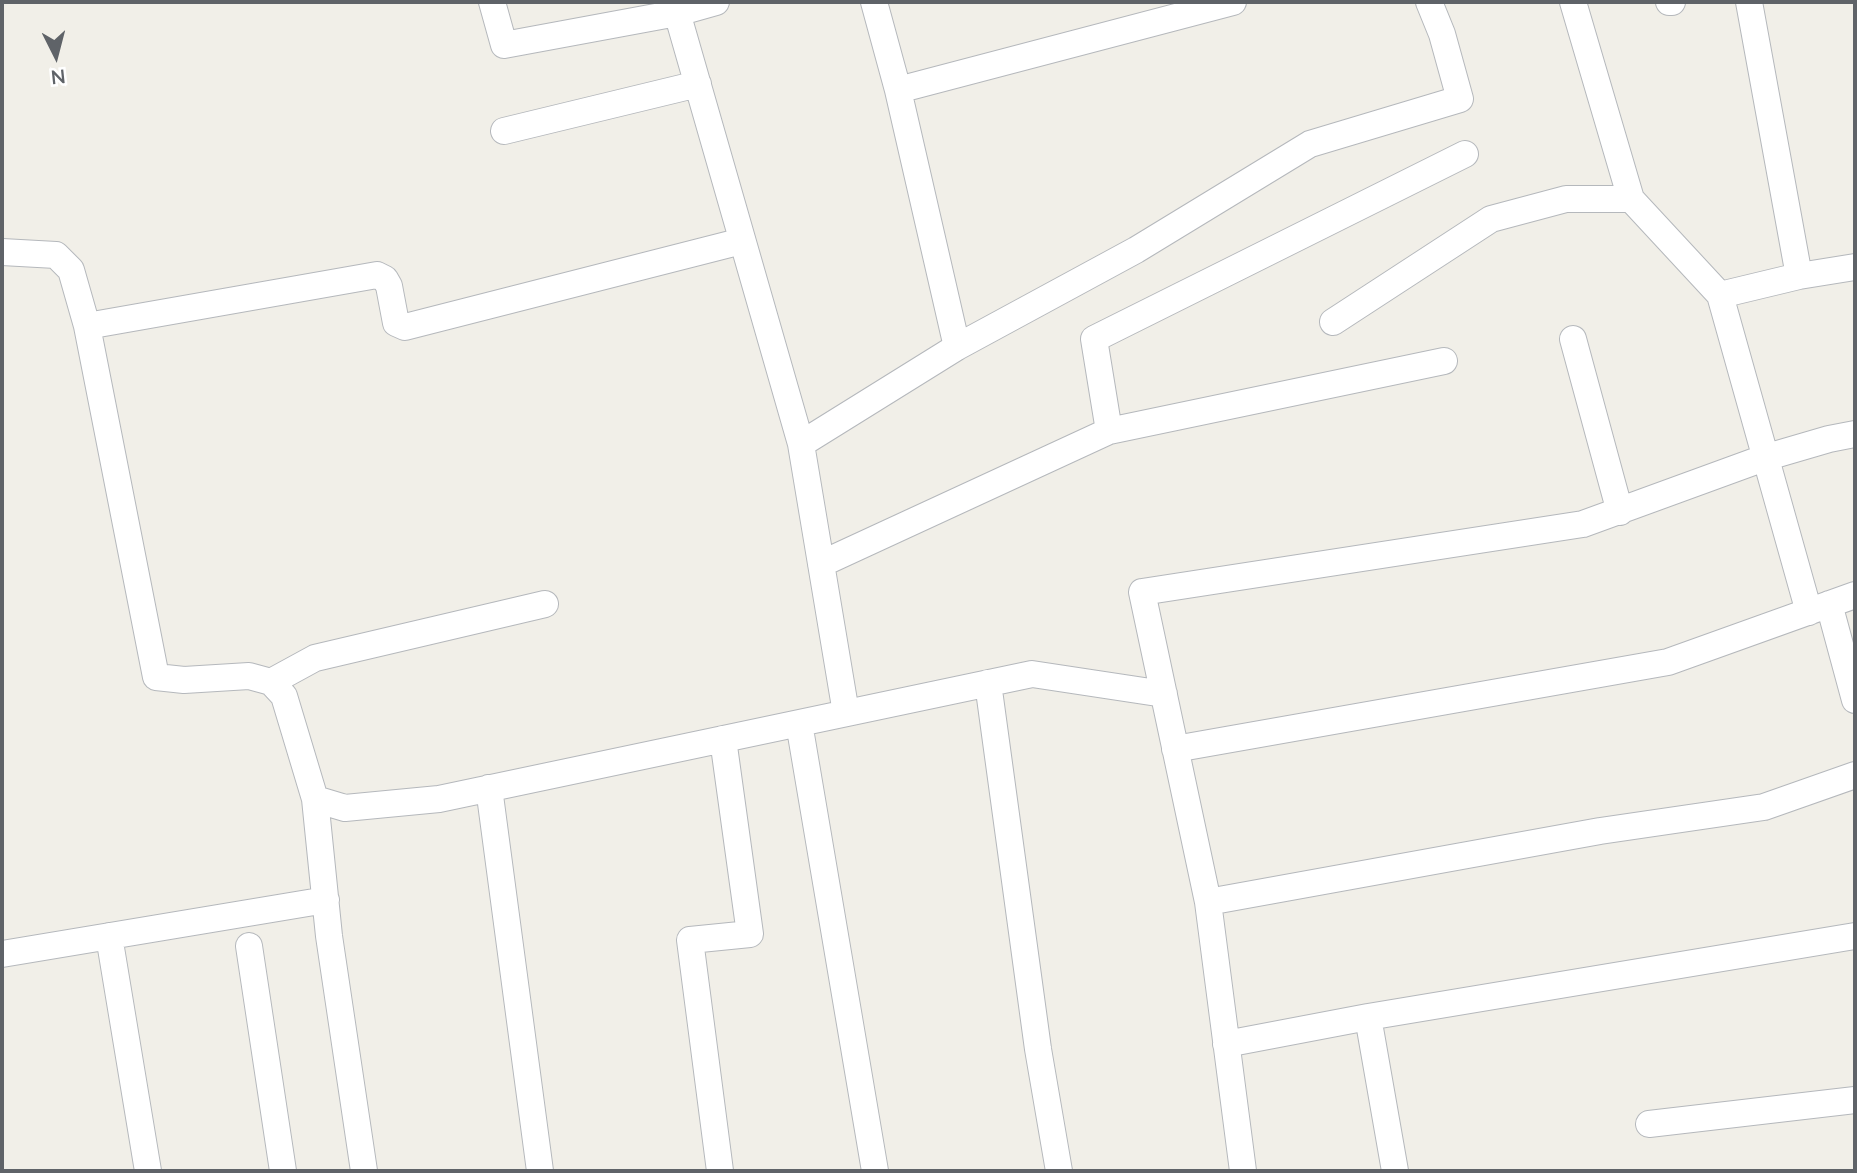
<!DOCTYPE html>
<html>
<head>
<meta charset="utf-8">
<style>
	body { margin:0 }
	#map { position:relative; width:1857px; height:1173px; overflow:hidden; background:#f1efe8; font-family:Lato,sans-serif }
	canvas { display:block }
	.frame { position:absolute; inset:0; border:4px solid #5f6368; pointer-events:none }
	.north { position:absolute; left:21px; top:21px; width:70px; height:70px; -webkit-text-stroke:5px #fff; paint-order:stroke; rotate:174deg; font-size:19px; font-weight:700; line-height:28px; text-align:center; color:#5f6368 }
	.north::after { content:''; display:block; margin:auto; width:24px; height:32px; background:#5f6368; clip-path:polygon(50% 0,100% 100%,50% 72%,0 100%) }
</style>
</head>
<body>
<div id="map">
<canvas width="1857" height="1173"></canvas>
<div class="frame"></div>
<div class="north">N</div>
</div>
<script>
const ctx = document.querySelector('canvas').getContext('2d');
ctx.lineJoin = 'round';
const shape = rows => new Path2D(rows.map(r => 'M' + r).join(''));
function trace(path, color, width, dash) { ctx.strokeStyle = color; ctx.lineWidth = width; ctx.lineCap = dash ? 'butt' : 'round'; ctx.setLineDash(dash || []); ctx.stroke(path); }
const minor = shape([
	[492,2,504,45,677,13,716,2],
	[674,2,801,444,846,713],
	[874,2,898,90,957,347],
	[1573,2,1631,199,1720,295,1809,612],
	[1669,2,1672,2],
	[1749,2,1799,276],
	[898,90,1233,2],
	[504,131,698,84],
	[2,252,56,255,71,270,87,326,156,677,184,680,249,676,271,682,284,696,315,799,329,936,364,1171],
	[1720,295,1799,276,1855,267],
	[1333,322,1491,219,1566,199,1631,199],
	[87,326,377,275,385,279,389,286,396,323,405,327,742,241],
	[1573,339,1620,512],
	[1109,431,1444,361],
	[801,444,957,347,1136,250,1310,144,1460,99,1442,34,1429,2],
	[821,564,1109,431,1094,339,1465,154],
	[1829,604,1855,700],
	[271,682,315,658,545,604],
	[988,683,1038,1049,1059,1171],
	[799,723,875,1171],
	[1175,749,1668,662,1855,595],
	[489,788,540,1171],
	[315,799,345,808,439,799,1032,674,1164,694],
	[1208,902,1600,831,1764,807,1855,775],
	[109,936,148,1171],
	[249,946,283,1171],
	[2,954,326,900],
	[1368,1017,1855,936],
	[1226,1044,1368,1017,1395,1171],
	[1649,1124,1855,1100],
	[720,1171,690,940,750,934,723,739],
	[1243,1171,1208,902,1142,592,1583,524,1764,458,1829,439,1855,434]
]);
trace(minor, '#b5b8bc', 28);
trace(minor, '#fff', 26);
</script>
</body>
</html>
